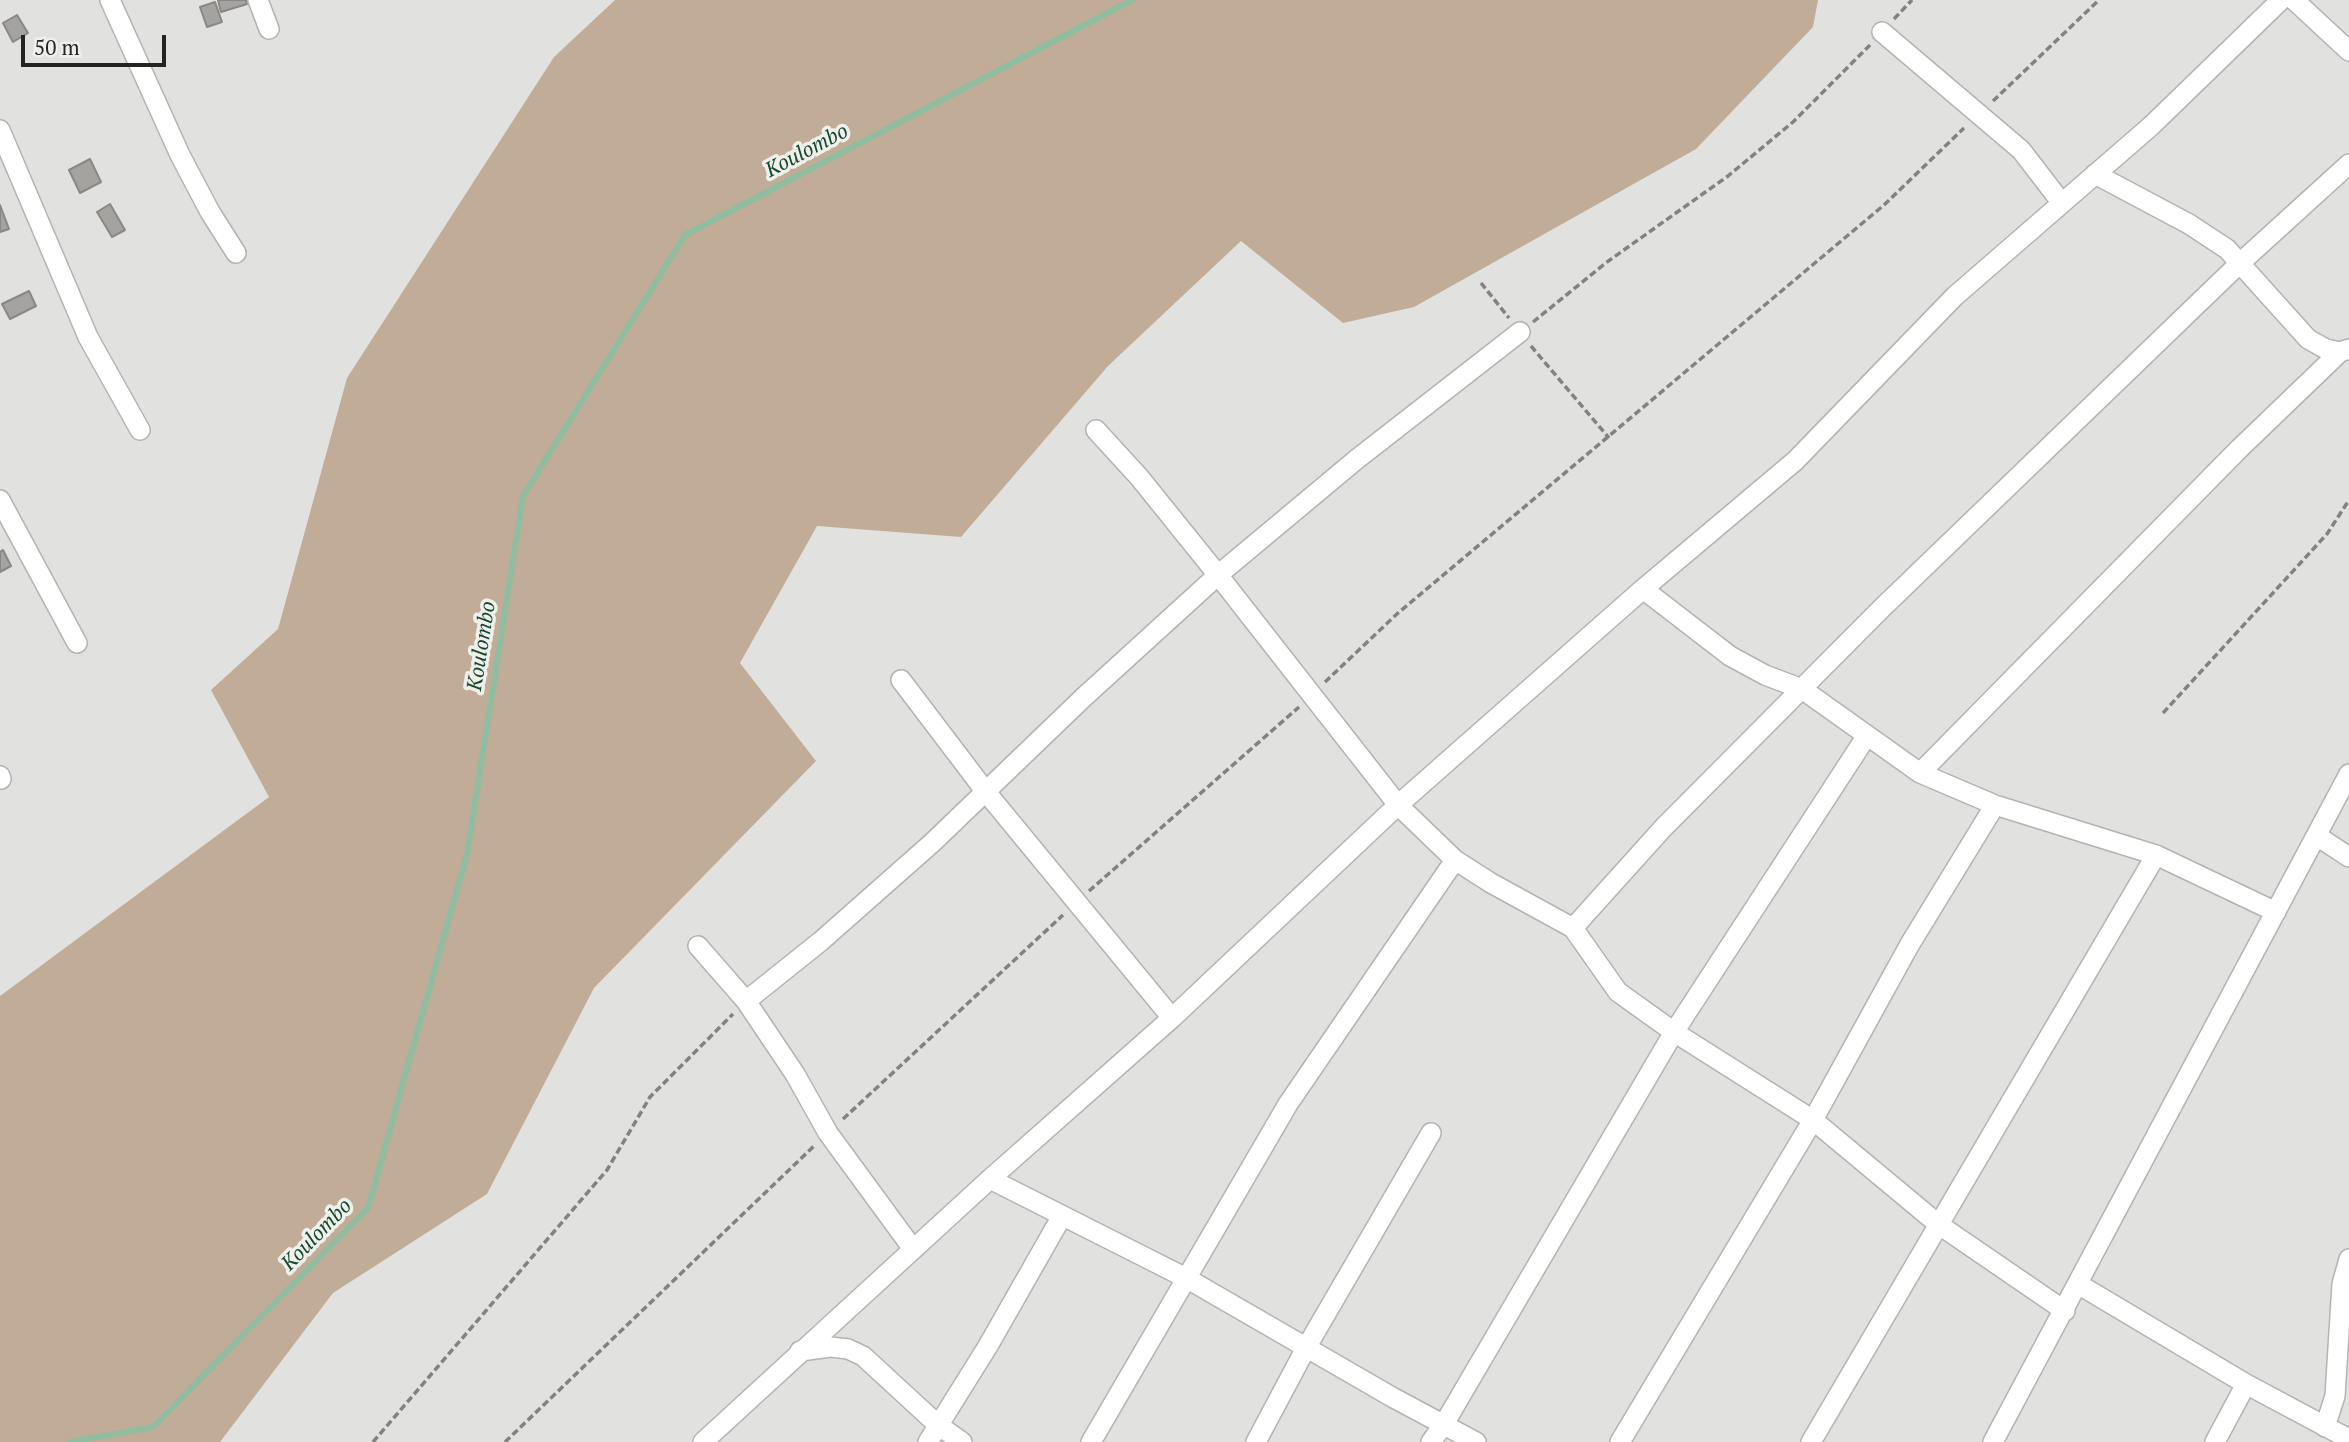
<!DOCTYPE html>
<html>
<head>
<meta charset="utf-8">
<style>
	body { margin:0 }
	#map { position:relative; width:2349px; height:1442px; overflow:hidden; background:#e1e2df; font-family:"PT Serif",serif }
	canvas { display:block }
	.scale { position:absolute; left:21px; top:35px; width:145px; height:32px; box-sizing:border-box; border:4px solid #242423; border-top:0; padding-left:9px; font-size:21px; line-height:24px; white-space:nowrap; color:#242423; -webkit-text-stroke:5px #efefec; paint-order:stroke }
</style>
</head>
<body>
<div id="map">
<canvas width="2349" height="1442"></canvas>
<div class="scale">50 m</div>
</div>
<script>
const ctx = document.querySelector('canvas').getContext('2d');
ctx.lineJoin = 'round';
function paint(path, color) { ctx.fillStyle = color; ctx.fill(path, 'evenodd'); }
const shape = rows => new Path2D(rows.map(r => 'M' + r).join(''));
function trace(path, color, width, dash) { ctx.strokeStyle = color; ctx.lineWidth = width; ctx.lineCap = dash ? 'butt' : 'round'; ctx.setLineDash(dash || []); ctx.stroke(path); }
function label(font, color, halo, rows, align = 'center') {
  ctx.font = font + ' "PT Serif",serif'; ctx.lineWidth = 7; ctx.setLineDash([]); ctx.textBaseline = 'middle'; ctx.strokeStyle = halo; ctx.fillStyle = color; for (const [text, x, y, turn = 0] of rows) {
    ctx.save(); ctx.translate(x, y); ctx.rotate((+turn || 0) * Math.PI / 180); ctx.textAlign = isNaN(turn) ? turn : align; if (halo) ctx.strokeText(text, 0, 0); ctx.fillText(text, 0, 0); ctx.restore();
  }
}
paint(shape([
	[615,0,1818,0,1813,27,1696,149,1414,307,1343,323,1241,241,1108,366,961,537,817,526,740,663,816,761,594,988,487,1194,333,1293,220,1442,0,1442,0,996,269,797,211,690,278,629,347,378,554,57]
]), '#c1ad97');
trace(shape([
	[70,1442,153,1427,368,1208,467,854,523,496,685,235,1132,0]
]), '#90bc9f', 6);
const building = shape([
	[218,0,246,0,247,4,221,12,218,0],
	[215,2,222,22,207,27,200,7,215,2],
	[17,15,28,33,13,42,3,23,17,15],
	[90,159,101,182,80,193,69,170,90,159],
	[110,204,125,230,112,237,97,212,110,204],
	[0,205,9,229,0,232,0,205],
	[29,291,36,306,10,319,2,304,29,291],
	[3,550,11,566,0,572,0,552,3,550]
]);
paint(building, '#a4a3a0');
trace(building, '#898885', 2);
const minor = shape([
	[110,0,180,155,210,212,236,253],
	[258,0,269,29],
	[2294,0,2349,51],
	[1882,32,2021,150,2061,202],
	[0,130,88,337,140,430],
	[2095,174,2189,224,2227,249,2308,339,2326,349,2340,352],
	[1096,430,1139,477,1218,575,1398,805,1455,860,1491,883,1573,928,1618,992,1674,1032,1813,1120,1938,1224,2065,1311],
	[0,500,77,643],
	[1643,589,1730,656,1765,675,1802,689,1920,773,1995,805,2156,855,2276,912],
	[901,680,986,792,1172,1018],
	[1920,773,2239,449,2340,352,2349,349],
	[0,776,1,779],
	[2317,836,2349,857],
	[1573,928,1664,827,1883,607,2240,263,2349,164],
	[698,946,746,1001,795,1074,828,1133,913,1249],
	[746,1001,821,941,932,843,1084,697,1218,575,1357,459,1520,332],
	[990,1179,1186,1278,1392,1397,1476,1442],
	[2078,1284,2246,1384,2349,1439],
	[800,1351,831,1347,848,1349,863,1356,938,1425,962,1442],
	[2325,1427,2335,1396,2342,1284,2349,1259],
	[703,1442,990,1179,1172,1018,1398,805,1643,589,1795,461,1955,296,2151,126,2281,0],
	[928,1442,988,1346,1062,1216],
	[1091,1442,1288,1104,1455,860],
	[1256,1442,1306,1348,1431,1133],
	[1431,1442,1444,1424,1674,1032,1866,737],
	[1620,1442,1813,1120,1910,944,1995,805],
	[1811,1442,2156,855],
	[1993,1442,2349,774],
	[2215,1442,2246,1384]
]);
trace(minor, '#b3b3b0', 22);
trace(shape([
	[1894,19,1912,0],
	[1993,101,2099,0],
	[1481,283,1509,318],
	[1533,322,1607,262,1728,176,1793,122,1870,45],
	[1531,346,1609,438],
	[1325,682,1398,613,1884,205,1964,128],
	[2163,713,2327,534,2349,500],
	[1089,891,1299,707],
	[843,1119,1063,915],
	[373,1442,607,1170,650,1097,733,1014],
	[505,1442,814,1146]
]), '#828280', 3.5, [7, 3.5]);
trace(minor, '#fff', 19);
label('italic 21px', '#14482c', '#efefec', [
	["Koulombo",807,151,-28],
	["Koulombo",482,646,-81],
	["Koulombo",317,1235,-46]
]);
</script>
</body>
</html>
